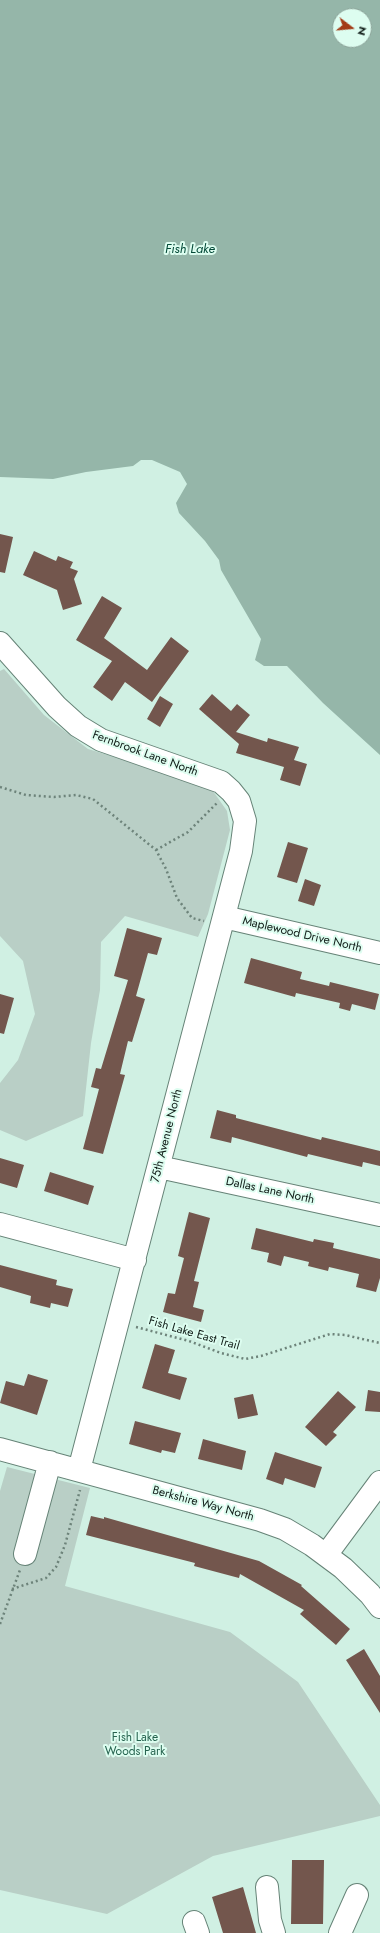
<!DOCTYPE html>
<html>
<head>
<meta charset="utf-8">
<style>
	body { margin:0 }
	#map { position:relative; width:380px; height:1933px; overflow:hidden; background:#d0f0e3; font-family:Jost,sans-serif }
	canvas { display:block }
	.north { position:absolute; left:332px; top:8px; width:40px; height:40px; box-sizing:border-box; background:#ddfdf0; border:1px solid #8ba399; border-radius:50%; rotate:106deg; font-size:11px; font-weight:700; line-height:16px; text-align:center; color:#0f1b16 }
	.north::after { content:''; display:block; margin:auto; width:14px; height:18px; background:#a23b16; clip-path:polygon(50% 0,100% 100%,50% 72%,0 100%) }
</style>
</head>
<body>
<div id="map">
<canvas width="380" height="1933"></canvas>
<div class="north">N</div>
</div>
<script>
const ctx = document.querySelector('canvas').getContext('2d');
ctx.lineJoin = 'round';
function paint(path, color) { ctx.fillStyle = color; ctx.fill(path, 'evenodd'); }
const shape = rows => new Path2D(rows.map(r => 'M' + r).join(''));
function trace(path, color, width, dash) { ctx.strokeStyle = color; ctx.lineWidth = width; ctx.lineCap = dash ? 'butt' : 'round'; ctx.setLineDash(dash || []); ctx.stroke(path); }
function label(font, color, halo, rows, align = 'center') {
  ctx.font = font + ' Jost,sans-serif'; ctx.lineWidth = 4; ctx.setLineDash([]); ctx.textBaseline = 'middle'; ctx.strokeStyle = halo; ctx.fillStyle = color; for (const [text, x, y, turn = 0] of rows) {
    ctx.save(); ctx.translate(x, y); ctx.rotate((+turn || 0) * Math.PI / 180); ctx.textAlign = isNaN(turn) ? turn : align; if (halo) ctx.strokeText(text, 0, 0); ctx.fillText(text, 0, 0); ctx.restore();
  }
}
paint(shape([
	[4,669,44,715,88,749,158,770,213,791,227,811,230,830,208,914,198,937,125,916,101,942,100,990,91,1043,83,1116,26,1141,0,1130,0,1083,18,1060,35,1014,23,961,0,936,0,671],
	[7,1467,90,1488,65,1586,230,1632,298,1682,380,1805,380,1816,213,1856,107,1914,0,1890,0,1491]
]), '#b9cfc6');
paint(shape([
	[0,0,380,0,380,755,323,703,287,666,264,666,255,660,261,639,221,570,219,560,205,541,179,513,176,503,187,484,180,472,152,460,141,460,133,466,86,472,53,479,0,477],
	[340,16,364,16,364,40,340,40]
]), '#95b6a9');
paint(shape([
	[0,534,13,537,5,573,0,572],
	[34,551,56,561,58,556,73,562,70,568,78,571,74,579,82,604,63,610,57,590,23,575],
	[102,596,122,608,104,638,147,670,171,637,189,651,152,702,125,682,112,701,93,687,112,661,76,640],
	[212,694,231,711,237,704,250,715,236,732,267,742,268,738,299,747,294,760,307,764,300,786,280,780,284,767,236,753,239,744,199,709],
	[160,696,173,704,160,727,147,719],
	[288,842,308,848,297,883,277,877],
	[305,879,321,885,314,906,298,901],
	[127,928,162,938,157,955,148,953,136,996,145,999,132,1042,128,1041,120,1074,125,1075,103,1154,83,1149,99,1089,91,1087,96,1068,101,1069,128,980,114,976],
	[251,958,302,972,300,979,329,986,330,982,379,994,375,1010,352,1004,350,1011,339,1008,340,1003,296,993,295,997,244,983],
	[0,994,14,998,4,1034,0,1033],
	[217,1110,236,1115,236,1118,321,1140,322,1137,380,1151,380,1166,363,1162,362,1167,308,1154,307,1157,232,1137,231,1143,210,1138],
	[0,1158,24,1165,17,1188,0,1183],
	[50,1172,94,1186,88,1205,44,1191],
	[189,1212,210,1218,194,1281,199,1282,193,1307,204,1310,201,1322,163,1312,168,1293,175,1294,184,1258,178,1256],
	[256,1228,313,1242,314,1239,334,1243,333,1248,380,1259,380,1278,376,1292,356,1287,359,1274,329,1267,328,1271,308,1266,309,1262,284,1256,281,1266,267,1262,269,1253,251,1249],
	[0,1265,57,1280,56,1285,73,1289,68,1307,51,1303,50,1308,30,1303,31,1296,0,1287],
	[155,1344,175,1350,168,1373,187,1378,180,1400,142,1388],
	[28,1374,48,1380,37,1415,0,1403,6,1381,24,1386],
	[368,1390,380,1392,380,1412,365,1411],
	[338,1391,356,1407,333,1432,337,1435,326,1446,305,1427],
	[253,1394,258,1415,238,1419,234,1398],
	[135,1421,181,1433,175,1453,162,1450,161,1453,129,1444],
	[203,1439,246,1451,242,1470,198,1459],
	[275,1452,322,1467,315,1488,285,1478,283,1485,266,1479],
	[91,1516,104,1519,104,1517,259,1561,302,1585,301,1586,350,1629,336,1645,300,1614,304,1610,240,1574,239,1578,194,1566,195,1563,86,1535],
	[364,1649,380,1676,380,1713,346,1660],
	[292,1860,324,1860,323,1924,291,1924],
	[243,1887,256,1933,223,1933,212,1897]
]), '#73564d');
const minor = shape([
	[0,643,57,707,78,726,101,740,221,782,231,791,239,801,245,821,241,851,79,1470],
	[224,917,380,953],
	[159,1167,380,1215],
	[0,1224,135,1260],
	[0,1449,260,1520,285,1529,312,1545,343,1568,370,1594,380,1607],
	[25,1554,50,1462],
	[326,1555,380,1482],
	[267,1887,270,1920,274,1933],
	[194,1922,198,1933],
	[340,1933,357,1895]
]);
trace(minor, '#668377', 24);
trace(shape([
	[0,787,26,795,54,797,76,795,93,799,156,850,166,869,177,898,192,918,204,921],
	[156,850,188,832,218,802],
	[136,1327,189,1341,221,1353,245,1359,261,1356,330,1334,345,1335,380,1343],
	[12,1589,46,1578,56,1567,65,1545,80,1490],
	[0,1624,20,1570]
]), '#6d837a', 2.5, [2, 3]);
trace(minor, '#fff', 22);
label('12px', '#0f1b16', '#ddfdf0', [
	["Fernbrook Lane North",145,754,20],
	["Maplewood Drive North",302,935,13],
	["75th Avenue North",167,1136,-76],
	["Dallas Lane North",270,1191,12],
	["Fish Lake East Trail",194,1334,16],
	["Berkshire Way North",203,1504,15]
]);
label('12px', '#26634f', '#ddfdf0', [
	["Fish Lake",135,1738],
	["Woods Park",135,1752]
]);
label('italic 13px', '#034937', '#ddfdf0', [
	["Fish Lake",190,250]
]);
</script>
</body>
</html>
